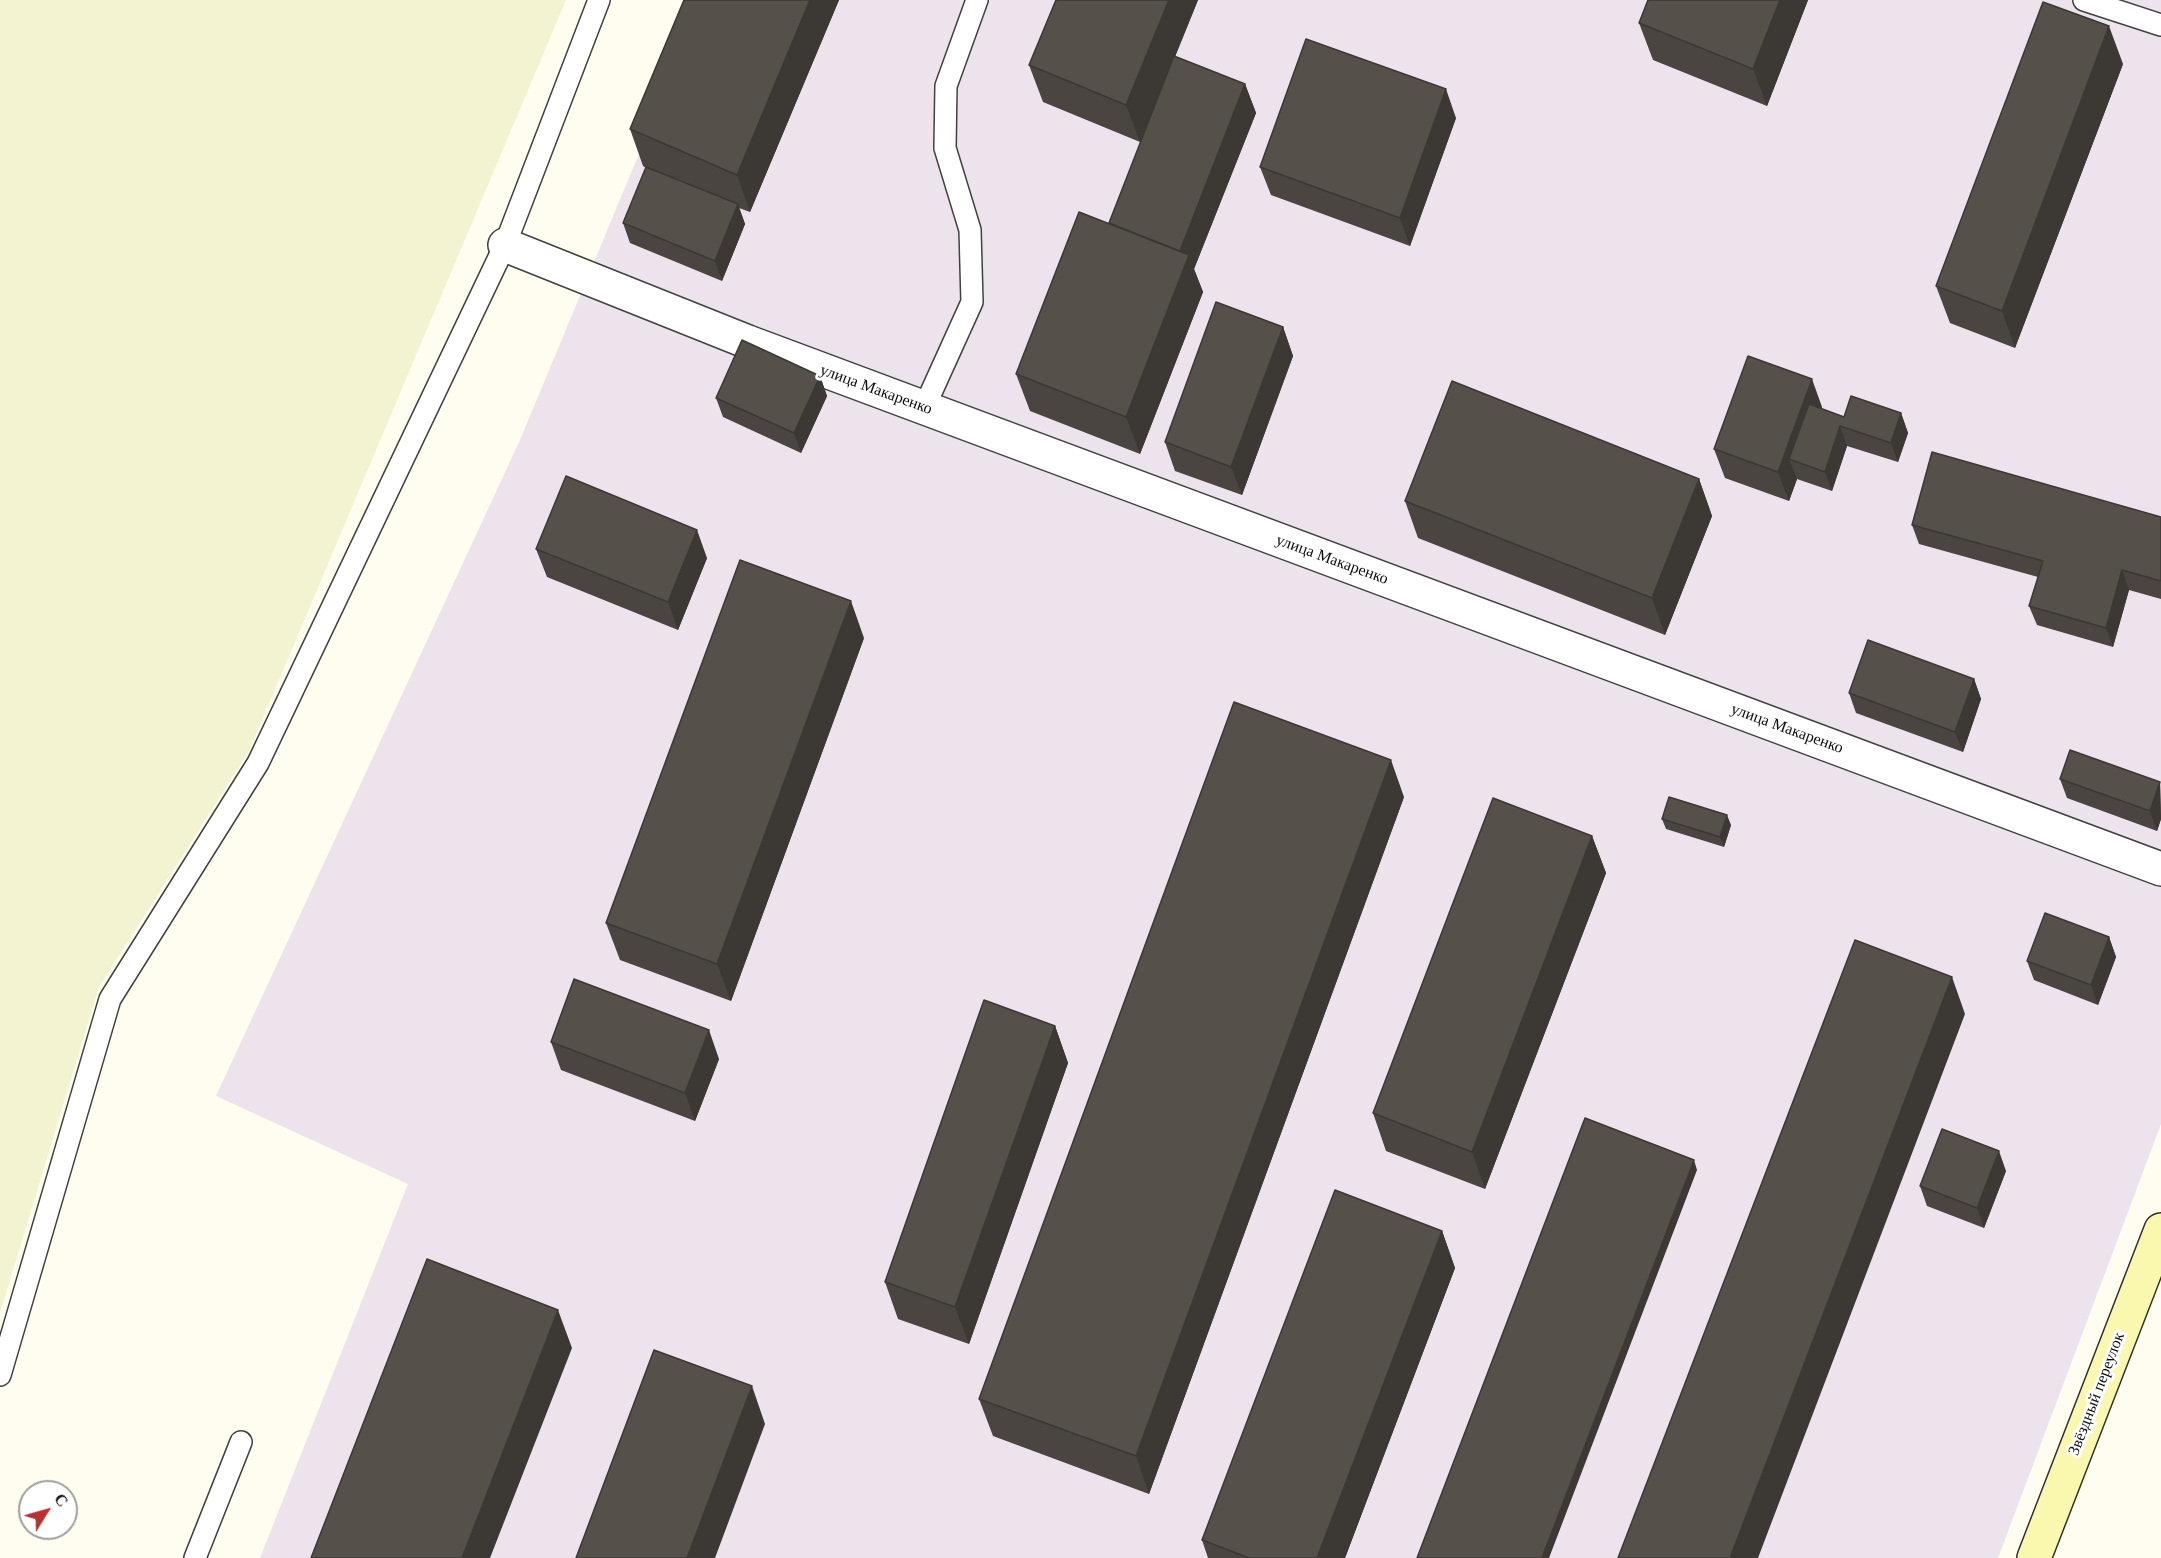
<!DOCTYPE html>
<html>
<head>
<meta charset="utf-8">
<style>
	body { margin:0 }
	#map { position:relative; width:2161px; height:1558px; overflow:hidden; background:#fefdf0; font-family:"Times New Roman",serif }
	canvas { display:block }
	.north { position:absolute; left:18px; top:1480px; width:60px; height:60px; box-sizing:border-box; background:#fff; border:2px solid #9f9f9f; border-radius:50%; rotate:53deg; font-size:16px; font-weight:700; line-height:24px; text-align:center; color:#0e0e0e }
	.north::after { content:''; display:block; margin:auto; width:21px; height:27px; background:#b7322d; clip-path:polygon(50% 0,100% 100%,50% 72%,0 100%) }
</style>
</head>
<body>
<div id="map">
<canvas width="2161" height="1558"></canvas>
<div class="north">С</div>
</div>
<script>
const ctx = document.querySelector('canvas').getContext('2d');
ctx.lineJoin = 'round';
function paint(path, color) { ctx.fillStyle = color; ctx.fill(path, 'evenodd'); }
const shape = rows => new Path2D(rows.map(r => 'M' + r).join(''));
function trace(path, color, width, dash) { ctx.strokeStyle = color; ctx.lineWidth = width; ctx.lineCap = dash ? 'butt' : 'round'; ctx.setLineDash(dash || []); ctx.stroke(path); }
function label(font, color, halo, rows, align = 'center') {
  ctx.font = font + ' "Times New Roman",serif'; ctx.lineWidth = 6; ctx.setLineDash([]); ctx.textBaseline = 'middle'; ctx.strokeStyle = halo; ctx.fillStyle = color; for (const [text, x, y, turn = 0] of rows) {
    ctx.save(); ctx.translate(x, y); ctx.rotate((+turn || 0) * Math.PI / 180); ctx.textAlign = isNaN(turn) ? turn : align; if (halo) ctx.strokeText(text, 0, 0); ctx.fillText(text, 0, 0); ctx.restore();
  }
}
paint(shape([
	[703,0,2161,0,2161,1124,1998,1558,260,1558,408,1184,216,1096,520,440]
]), '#ece3ec');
paint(shape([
	[0,0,566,0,249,751,99,987,0,1313]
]), '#f3f3d2');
const lane = shape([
	[2084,0,2161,25],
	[924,408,972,302,970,230,945,148,946,86,977,0],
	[0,1375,110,999,258,763,505,245,599,0],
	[195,1558,241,1442]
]);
const street = shape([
	[505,245,748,342,2161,869]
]);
const secondary = shape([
	[2034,1558,2161,1230]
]);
trace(lane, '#414141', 24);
trace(street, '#414141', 36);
trace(secondary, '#303030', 36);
trace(lane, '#fff', 21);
trace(street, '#fff', 33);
trace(secondary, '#faf8af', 33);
paint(shape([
	[684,0,839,0,750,212,739,208,745,224,722,281,630,243,623,223,646,168,643,166,630,129],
	[1056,0,1198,0,1175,57,1245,84,1256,113,1194,269,1203,292,1140,454,1030,411,1016,374,1109,223,1151,115,1140,142,1043,102,1029,65],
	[1808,0,1767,106,1653,60,1639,23],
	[2123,64,2015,348,1950,323,1936,286],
	[1456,118,1410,246,1271,195,1260,167],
	[1283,327,1293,356,1242,495,1175,471,1165,442],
	[820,376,827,396,801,453,723,417,716,398],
	[1822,407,1822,409,1844,417,1901,413,1908,433,1898,462,1847,446,1832,491,1797,479,1789,501,1725,478,1714,449],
	[1699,479,1712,516,1665,635,1418,538,1405,501],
	[2161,517,2161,599,2129,590,2113,647,2037,625,2029,606,2038,577,1919,544,1912,525],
	[536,549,707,558,678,630,547,577],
	[864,638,731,1001,620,960,606,923],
	[1974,679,1981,699,1963,752,1856,713,1849,693],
	[2060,779,2160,782,2161,819,2157,831,2067,798],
	[1404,797,1149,1494,993,1436,979,1399],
	[1662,819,1731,825,1724,847,1666,829],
	[1592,836,1606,873,1485,1189,1386,1151,1373,1113],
	[2109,937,2116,957,2098,1005,2034,980,2027,961],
	[1055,1026,1068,1063,969,1344,898,1319,885,1282],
	[551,1042,719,1059,695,1121,561,1070],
	[2006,1171,1984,1228,1927,1206,1920,1186],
	[1442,1231,1455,1268,1345,1558,1208,1558,1202,1540]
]), '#4a4540');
paint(shape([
	[810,0,839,0,750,212,737,175],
	[1169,0,1198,0,1140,142,1126,105],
	[1780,0,1808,0,1767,106,1753,69],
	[2109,26,2123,64,2015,348,2002,311],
	[1245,84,1256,113,1194,269,1203,292,1140,454,1126,417,1177,257],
	[1446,89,1456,118,1410,246,1400,218],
	[738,204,745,224,722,281,715,261],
	[1283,327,1293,356,1242,495,1231,467],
	[820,376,827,396,801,453,794,433],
	[1812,379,1822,407,1802,464,1789,459,1797,479,1789,501,1778,472],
	[1901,413,1908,433,1898,462,1891,443],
	[1840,426,1847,446,1832,491,1825,472],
	[1699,479,1712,516,1665,635,1652,598],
	[697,530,707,558,678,630,668,602],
	[2122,570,2129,590,2113,647,2106,628],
	[851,601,864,638,731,1001,717,964],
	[1974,679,1981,699,1963,752,1955,732],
	[1391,760,1404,797,1149,1494,1136,1456],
	[2160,782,2161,819,2157,831,2150,811],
	[1727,815,1731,825,1724,847,1720,837],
	[1592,836,1606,873,1485,1189,1472,1152],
	[2109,937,2116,957,2098,1005,2091,985],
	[1952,977,1965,1014,1758,1558,1730,1558],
	[1055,1026,1068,1063,969,1344,955,1307],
	[709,1030,719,1059,695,1121,685,1093],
	[1999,1151,2006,1171,1984,1228,1977,1208],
	[1694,1160,1697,1170,1549,1558,1542,1558],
	[1442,1231,1455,1268,1345,1558,1317,1558],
	[558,1310,572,1348,490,1558,462,1558],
	[752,1386,765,1424,715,1558,687,1558]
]), '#3c3834');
const building = shape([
	[684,0,810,0,737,175,630,129,684,0],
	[1056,0,1169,0,1126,105,1029,65,1056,0],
	[1648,0,1780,0,1753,69,1639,23,1648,0],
	[2043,2,2109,26,2002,311,1936,286,2043,2],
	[1306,39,1446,89,1400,218,1260,167,1306,39],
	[1174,56,1245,84,1180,251,1109,223,1174,56],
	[646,167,738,204,715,261,623,223,646,167],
	[1079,212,1189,255,1126,417,1016,374,1079,212],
	[1216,302,1283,327,1231,467,1165,442,1216,302],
	[742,340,820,376,794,433,716,398,742,340],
	[1748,356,1812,379,1778,472,1714,449,1748,356],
	[1452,381,1699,479,1652,598,1405,501,1452,381],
	[1851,396,1901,413,1891,443,1840,426,1825,472,1789,459,1809,404,1844,417,1851,396],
	[1932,452,2161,517,2161,581,2122,570,2106,628,2029,606,2043,561,1912,525,1932,452],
	[566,476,697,530,668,602,536,549,566,476],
	[740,560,851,601,717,964,606,923,740,560],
	[1868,640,1974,679,1955,732,1849,693,1868,640],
	[1234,702,1391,760,1136,1456,979,1399,1234,702],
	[2070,750,2160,782,2150,811,2060,779,2070,750],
	[1669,797,1727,815,1720,837,1662,819,1669,797],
	[1493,798,1592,836,1472,1152,1373,1113,1493,798],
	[2045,913,2109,937,2091,985,2027,961,2045,913],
	[1855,940,1952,977,1730,1558,1618,1558,1855,940],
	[574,979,709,1030,685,1093,551,1042,574,979],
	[984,1000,1055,1026,955,1307,885,1282,984,1000],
	[1585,1118,1694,1160,1542,1558,1417,1558,1585,1118],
	[1942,1129,1999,1151,1977,1208,1920,1186,1942,1129],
	[1335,1190,1442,1231,1317,1558,1249,1558,1202,1540,1335,1190],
	[427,1259,558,1310,462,1558,311,1558,427,1259],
	[654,1350,752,1386,687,1558,576,1558,654,1350]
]);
paint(building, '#56504b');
trace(building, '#3c3834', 1.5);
label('16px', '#0e0e0e', '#fff', [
	["улица Макаренко",876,390,20],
	["улица Макаренко",1332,560,20],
	["улица Макаренко",1787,729,20],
	["Звёздный переулок",2097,1394,-69]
]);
</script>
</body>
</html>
